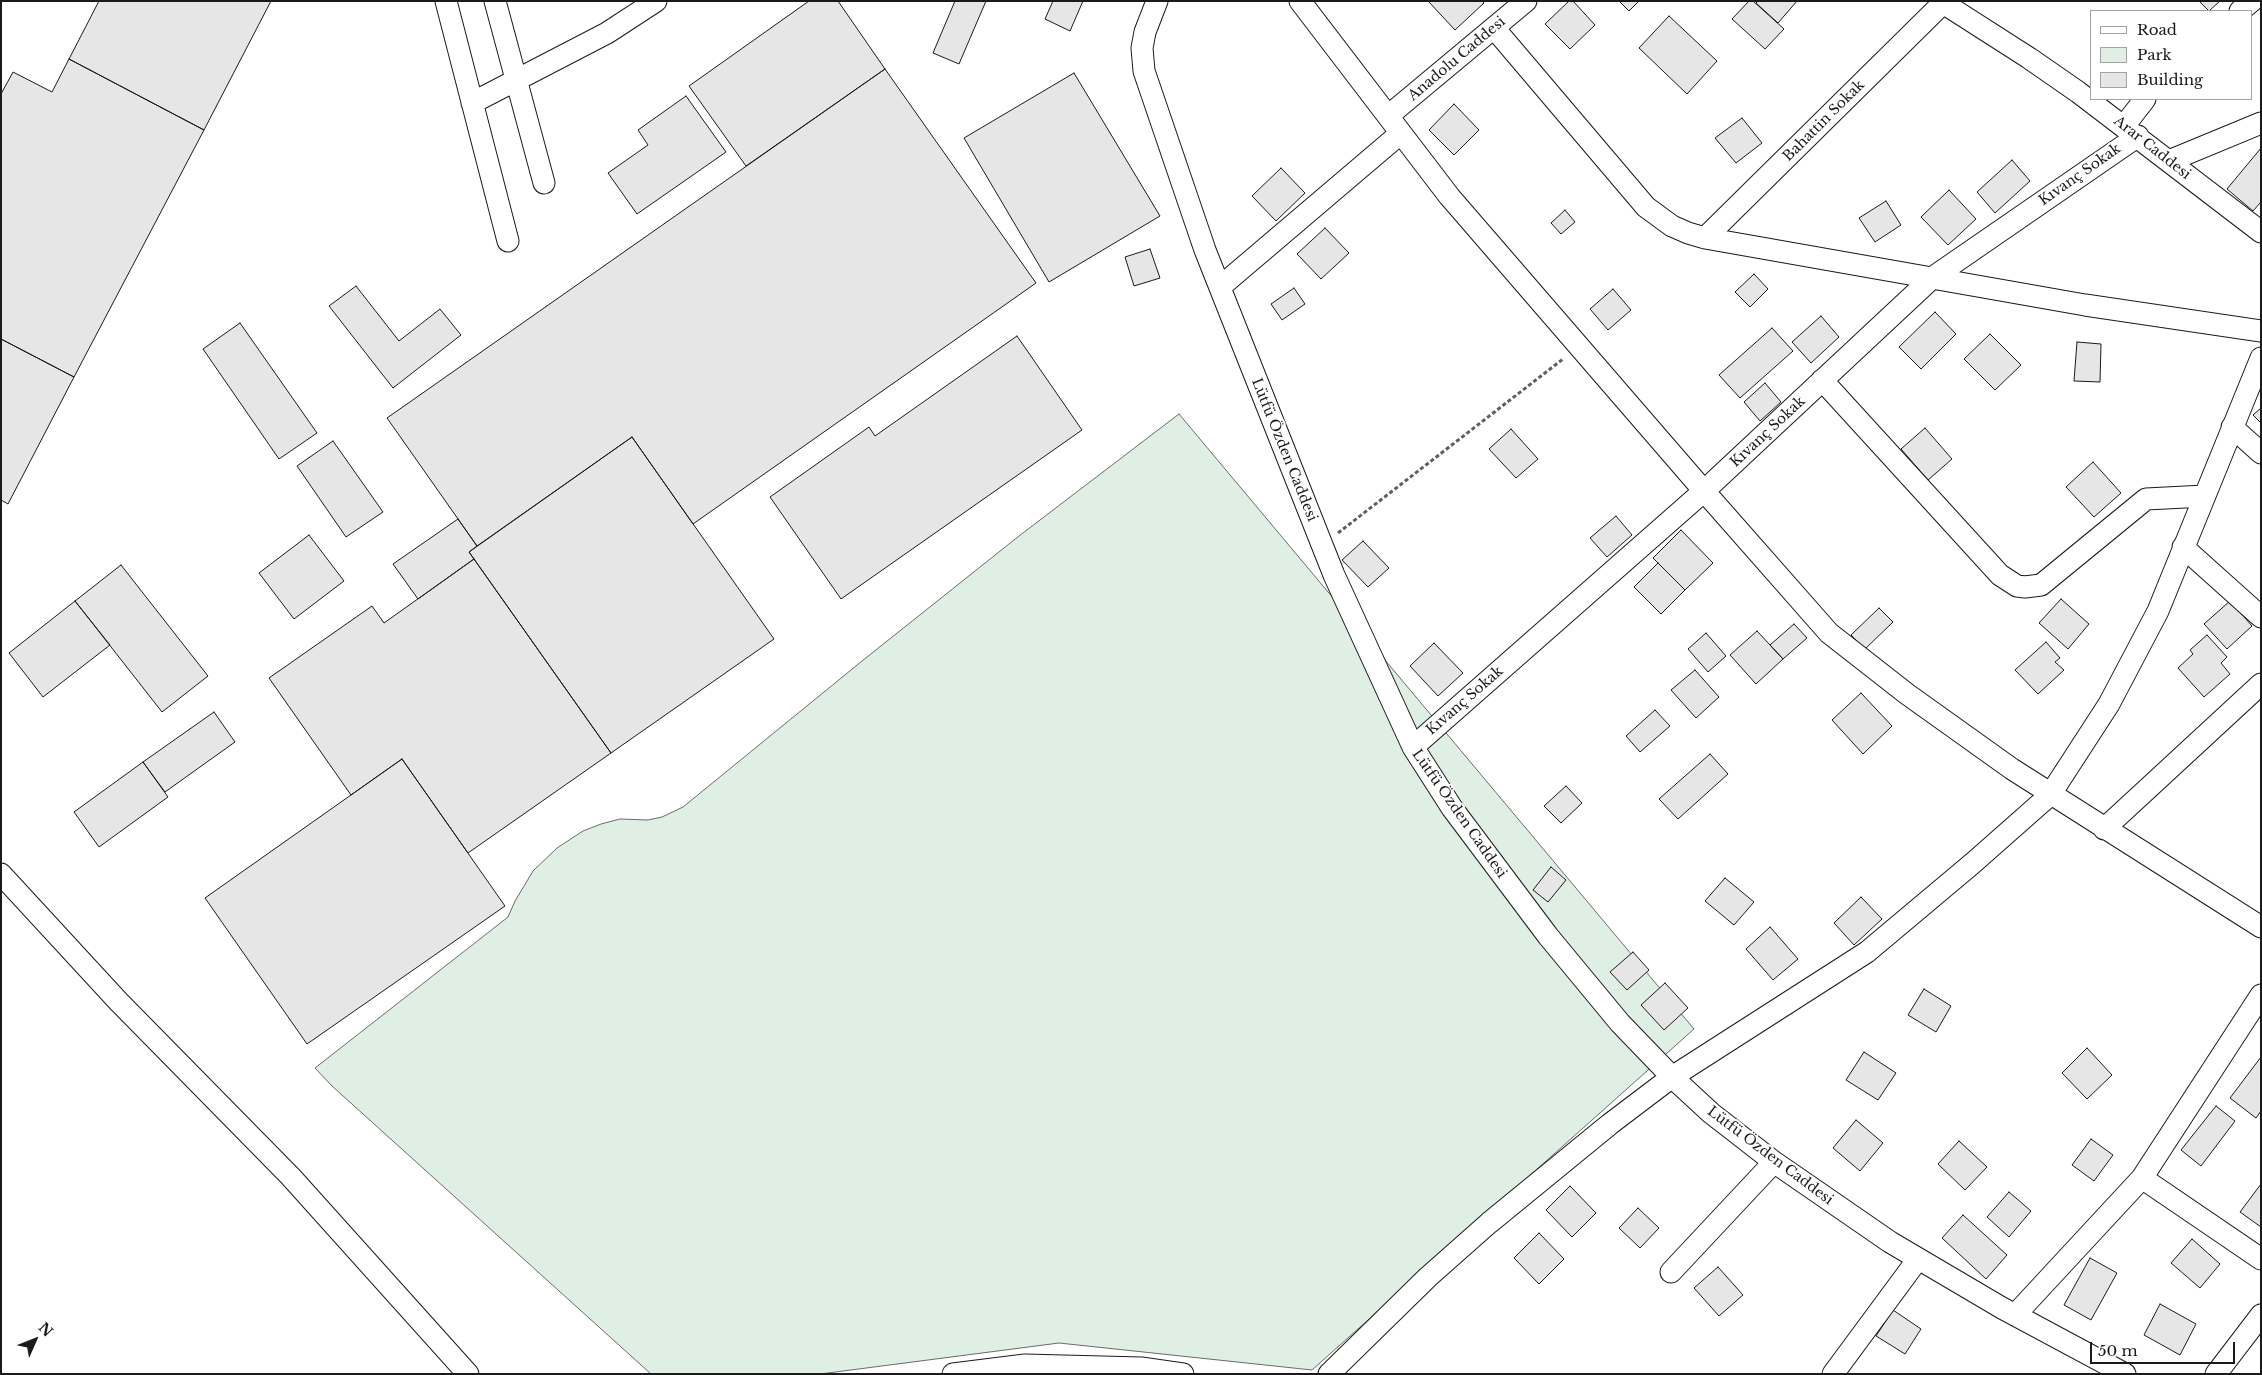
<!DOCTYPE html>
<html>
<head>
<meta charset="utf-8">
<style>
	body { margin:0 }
	#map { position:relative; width:2262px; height:1375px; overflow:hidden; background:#fff; font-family:"Libre Baskerville",serif }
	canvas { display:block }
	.frame { position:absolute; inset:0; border:2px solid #1a1a1a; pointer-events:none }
	.legend { position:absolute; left:2090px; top:10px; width:162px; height:90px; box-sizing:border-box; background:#fff; border:1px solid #a3a3a3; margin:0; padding:6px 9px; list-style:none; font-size:15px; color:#1a1a1a }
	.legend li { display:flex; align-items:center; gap:10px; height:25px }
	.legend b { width:25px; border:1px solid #a3a3a3 }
	.north { position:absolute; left:10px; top:1315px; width:50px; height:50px; -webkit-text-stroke:4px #fff; paint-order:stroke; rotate:46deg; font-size:14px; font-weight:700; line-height:20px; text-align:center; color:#1a1a1a }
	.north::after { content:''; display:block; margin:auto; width:18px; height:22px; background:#1a1a1a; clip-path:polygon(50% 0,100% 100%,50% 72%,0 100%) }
	.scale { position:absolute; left:2090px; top:1342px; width:145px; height:22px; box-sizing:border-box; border:2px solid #1a1a1a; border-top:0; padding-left:6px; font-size:15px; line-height:18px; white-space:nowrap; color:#1a1a1a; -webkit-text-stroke:4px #fff; paint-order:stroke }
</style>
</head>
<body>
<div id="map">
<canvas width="2262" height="1375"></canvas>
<div class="frame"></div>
<ul class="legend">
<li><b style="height:6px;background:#fff"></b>Road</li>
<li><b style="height:14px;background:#e0efe3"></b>Park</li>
<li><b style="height:14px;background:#e6e6e6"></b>Building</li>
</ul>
<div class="north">N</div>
<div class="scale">50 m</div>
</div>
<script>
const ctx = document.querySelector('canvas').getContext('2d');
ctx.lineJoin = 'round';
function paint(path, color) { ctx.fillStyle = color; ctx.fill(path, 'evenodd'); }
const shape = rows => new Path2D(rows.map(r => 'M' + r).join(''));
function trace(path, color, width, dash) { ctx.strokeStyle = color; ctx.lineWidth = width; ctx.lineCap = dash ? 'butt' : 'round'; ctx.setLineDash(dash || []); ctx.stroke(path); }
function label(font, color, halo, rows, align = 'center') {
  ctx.font = font + ' "Libre Baskerville",serif'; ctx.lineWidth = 4; ctx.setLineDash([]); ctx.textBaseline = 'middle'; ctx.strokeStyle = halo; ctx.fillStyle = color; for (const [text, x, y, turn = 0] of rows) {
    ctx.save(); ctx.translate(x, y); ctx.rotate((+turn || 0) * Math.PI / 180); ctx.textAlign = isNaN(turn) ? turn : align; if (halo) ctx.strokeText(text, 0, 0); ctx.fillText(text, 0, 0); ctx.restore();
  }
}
const green = shape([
	[1179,414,1694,1029,1312,1370,1059,1343,820,1374,651,1374,332,1086,315,1068,508,917,515,901,533,871,557,848,583,831,601,824,620,819,648,820,662,817,683,807,862,661,1019,536,1179,414]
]);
paint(green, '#e0efe3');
trace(green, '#6a6a6a', 1);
const building = shape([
	[99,1,271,1,204,130,69,59,99,1],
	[809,1,838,1,885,69,746,166,689,86,809,1],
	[955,1,986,1,959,64,933,53,955,1],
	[1053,1,1083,1,1070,31,1045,19,1053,1],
	[1428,1,1482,1,1484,3,1455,30,1428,1],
	[1569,1,1573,1,1595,25,1570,49,1545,24,1569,1],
	[1619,1,1639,1,1629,11,1619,1],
	[1749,1,1753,1,1784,29,1765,49,1732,19,1749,1],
	[1758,1,1797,1,1778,23,1756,3,1758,1],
	[2199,1,2220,1,2209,11,2199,1],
	[1669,16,1717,61,1687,94,1639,48,1669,16],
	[69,59,204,130,74,377,1,339,1,94,13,72,52,92,69,59],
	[885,69,1036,283,693,524,632,437,477,546,387,418,885,69],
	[1074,73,1160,216,1049,282,964,138,1074,73],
	[686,96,726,152,637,214,608,173,648,145,638,130,686,96],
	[1454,104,1479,130,1454,155,1429,130,1454,104],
	[1742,118,1762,143,1736,163,1715,138,1742,118],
	[2261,148,2261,202,2253,211,2227,189,2261,148],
	[2012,160,2030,181,1995,213,1977,192,2012,160],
	[1281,168,1305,193,1276,221,1252,196,1281,168],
	[1949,190,1976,219,1948,245,1921,217,1949,190],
	[1886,201,1901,225,1875,242,1859,218,1886,201],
	[1565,210,1575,222,1561,234,1551,223,1565,210],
	[1325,228,1349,253,1321,279,1297,254,1325,228],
	[1150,249,1160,278,1134,286,1125,257,1150,249],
	[1754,274,1768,289,1750,307,1735,292,1754,274],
	[356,286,399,341,440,309,461,335,393,388,329,306,356,286],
	[1294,288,1305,304,1282,320,1271,304,1294,288],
	[1613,289,1631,310,1608,330,1590,309,1613,289],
	[1935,312,1956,334,1921,369,1899,347,1935,312],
	[1821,316,1839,337,1811,363,1792,342,1821,316],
	[240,323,317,433,279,459,203,349,240,323],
	[1772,328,1793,351,1740,398,1719,375,1772,328],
	[1990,334,2021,365,1995,390,1964,359,1990,334],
	[1017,336,1082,430,841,599,770,497,869,427,875,436,1017,336],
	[1,339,74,377,8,504,1,500,1,339],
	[2077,342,2101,344,2100,382,2074,381,2077,342],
	[1765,383,1781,402,1760,421,1744,402,1765,383],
	[2261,408,2261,423,2253,415,2261,408],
	[1925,428,1952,459,1928,480,1901,449,1925,428],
	[1511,429,1538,459,1516,478,1489,449,1511,429],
	[632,437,774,639,611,753,469,552,632,437],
	[333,441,383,512,346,537,297,466,333,441],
	[2093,462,2121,493,2094,517,2066,487,2093,462],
	[1616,516,1632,535,1607,557,1590,538,1616,516],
	[458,519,477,546,469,552,474,559,418,599,393,564,458,519],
	[1681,530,1713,563,1685,590,1653,558,1681,530],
	[309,535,344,581,294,619,259,573,309,535],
	[1363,541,1389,568,1368,587,1342,560,1363,541],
	[474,559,611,753,468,853,402,759,351,795,269,678,372,606,384,623,474,559],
	[1658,563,1685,590,1661,614,1634,587,1658,563],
	[121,565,208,676,162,712,75,601,121,565],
	[2061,599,2089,624,2068,649,2039,623,2061,599],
	[75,601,110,645,43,697,9,653,75,601],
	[2230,601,2252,626,2227,649,2204,624,2230,601],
	[1879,608,1893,622,1865,649,1851,635,1879,608],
	[1794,624,1807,638,1783,659,1770,645,1794,624],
	[1757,631,1783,659,1756,684,1730,655,1757,631],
	[1706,633,1726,656,1708,672,1688,649,1706,633],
	[2207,635,2227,657,2221,663,2230,674,2204,697,2178,668,2193,654,2190,650,2207,635],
	[2046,642,2060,658,2055,662,2064,670,2038,694,2015,670,2046,642],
	[1434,643,1463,673,1438,696,1410,666,1434,643],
	[1695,670,1719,697,1696,718,1671,690,1695,670],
	[1861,693,1892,726,1863,754,1832,720,1861,693],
	[1655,710,1670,726,1640,752,1626,736,1655,710],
	[214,712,235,742,165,792,143,762,214,712],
	[1710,754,1728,774,1678,819,1659,799,1710,754],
	[402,759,505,906,307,1044,205,898,402,759],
	[143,762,168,797,99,847,74,812,143,762],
	[1566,786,1582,803,1561,823,1544,806,1566,786],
	[1551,867,1566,880,1548,902,1533,890,1551,867],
	[1725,878,1754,902,1734,925,1705,901,1725,878],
	[1861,897,1882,919,1854,945,1834,923,1861,897],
	[1770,927,1798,959,1773,980,1746,949,1770,927],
	[1633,952,1649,970,1627,990,1610,972,1633,952],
	[1665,983,1688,1008,1664,1030,1641,1005,1665,983],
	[1924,989,1951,1006,1936,1032,1908,1015,1924,989],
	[2087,1048,2112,1075,2087,1099,2062,1073,2087,1048],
	[1864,1052,1896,1073,1878,1100,1846,1080,1864,1052],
	[2261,1057,2261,1111,2256,1118,2230,1098,2261,1057],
	[2216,1106,2235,1121,2201,1166,2181,1150,2216,1106],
	[1856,1120,1883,1143,1860,1171,1833,1148,1856,1120],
	[2091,1139,2113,1155,2094,1181,2072,1165,2091,1139],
	[1959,1141,1987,1167,1965,1190,1938,1164,1959,1141],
	[2261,1184,2261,1227,2240,1212,2261,1184],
	[1570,1186,1596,1213,1572,1237,1546,1210,1570,1186],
	[2009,1192,2031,1211,2009,1237,1987,1217,2009,1192],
	[1638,1208,1659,1228,1640,1248,1619,1228,1638,1208],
	[1963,1215,2007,1255,1986,1279,1942,1238,1963,1215],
	[1539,1233,1564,1259,1539,1284,1514,1258,1539,1233],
	[2192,1239,2220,1264,2200,1288,2171,1263,2192,1239],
	[2090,1258,2117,1273,2091,1320,2064,1305,2090,1258],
	[1718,1267,1743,1295,1719,1316,1694,1288,1718,1267],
	[2160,1304,2196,1324,2180,1355,2144,1335,2160,1304],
	[1893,1310,1921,1329,1905,1354,1876,1336,1893,1310]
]);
paint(building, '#e6e6e6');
trace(building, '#1a1a1a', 1);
const minor = shape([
	[446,1,508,241],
	[495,1,544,183],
	[1157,1,1145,32,1142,48,1144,71,1205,250,1334,575,1413,747,1452,808,1548,936,1620,1023,1672,1077,1711,1113,1774,1162,1890,1242,2002,1308,2125,1374],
	[1300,1,1449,196,1704,491,1829,633,1907,694,2012,769,2261,927],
	[1940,1,2029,58,2078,92,2261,232],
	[2240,11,2252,1],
	[1494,28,1646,207,1672,226,1688,233,1705,238,2085,305,2261,331],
	[472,103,607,33,656,1],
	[1388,116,1526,1],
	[2124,126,2145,99],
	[2169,161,2261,123],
	[1705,238,1943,3],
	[1220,287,1401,133],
	[1822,380,2000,575,2017,586,2025,587,2041,585,2146,499,2205,496],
	[2232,427,2261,453],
	[2183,547,2261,617],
	[1413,747,1704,491,1932,278,2138,136],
	[2104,829,2261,684],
	[1,874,118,1001,291,1177,468,1374],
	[2142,1178,2261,1259],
	[1671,1272,1774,1162],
	[2015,1315,2142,1178,2261,995],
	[953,1374,1025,1365,1141,1368,1183,1374],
	[1329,1374,1428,1277,1489,1223,1610,1124,1672,1077,1867,952,1973,863,2050,795,2109,704,2158,611,2261,358],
	[1833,1374,1918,1259],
	[2216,1374,2261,1315]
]);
trace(minor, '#1a1a1a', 23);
trace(shape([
	[1338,533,1563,359]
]), '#5f5f5f', 3, [4, 2.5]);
trace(minor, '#fff', 21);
label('14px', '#1a1a1a', '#fff', [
	["Anadolu Caddesi",1457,59,-40],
	["Bahattin Sokak",1824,121,-45],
	["Arar Caddesi",2152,148,38],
	["Kıvanç Sokak",2080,175,-35],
	["Kıvanç Sokak",1768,432,-43],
	["Lütfü Özden Caddesi",1284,450,68],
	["Kıvanç Sokak",1465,701,-41],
	["Lütfü Özden Caddesi",1459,814,55],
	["Lütfü Özden Caddesi",1770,1156,37]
]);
</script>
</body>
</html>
